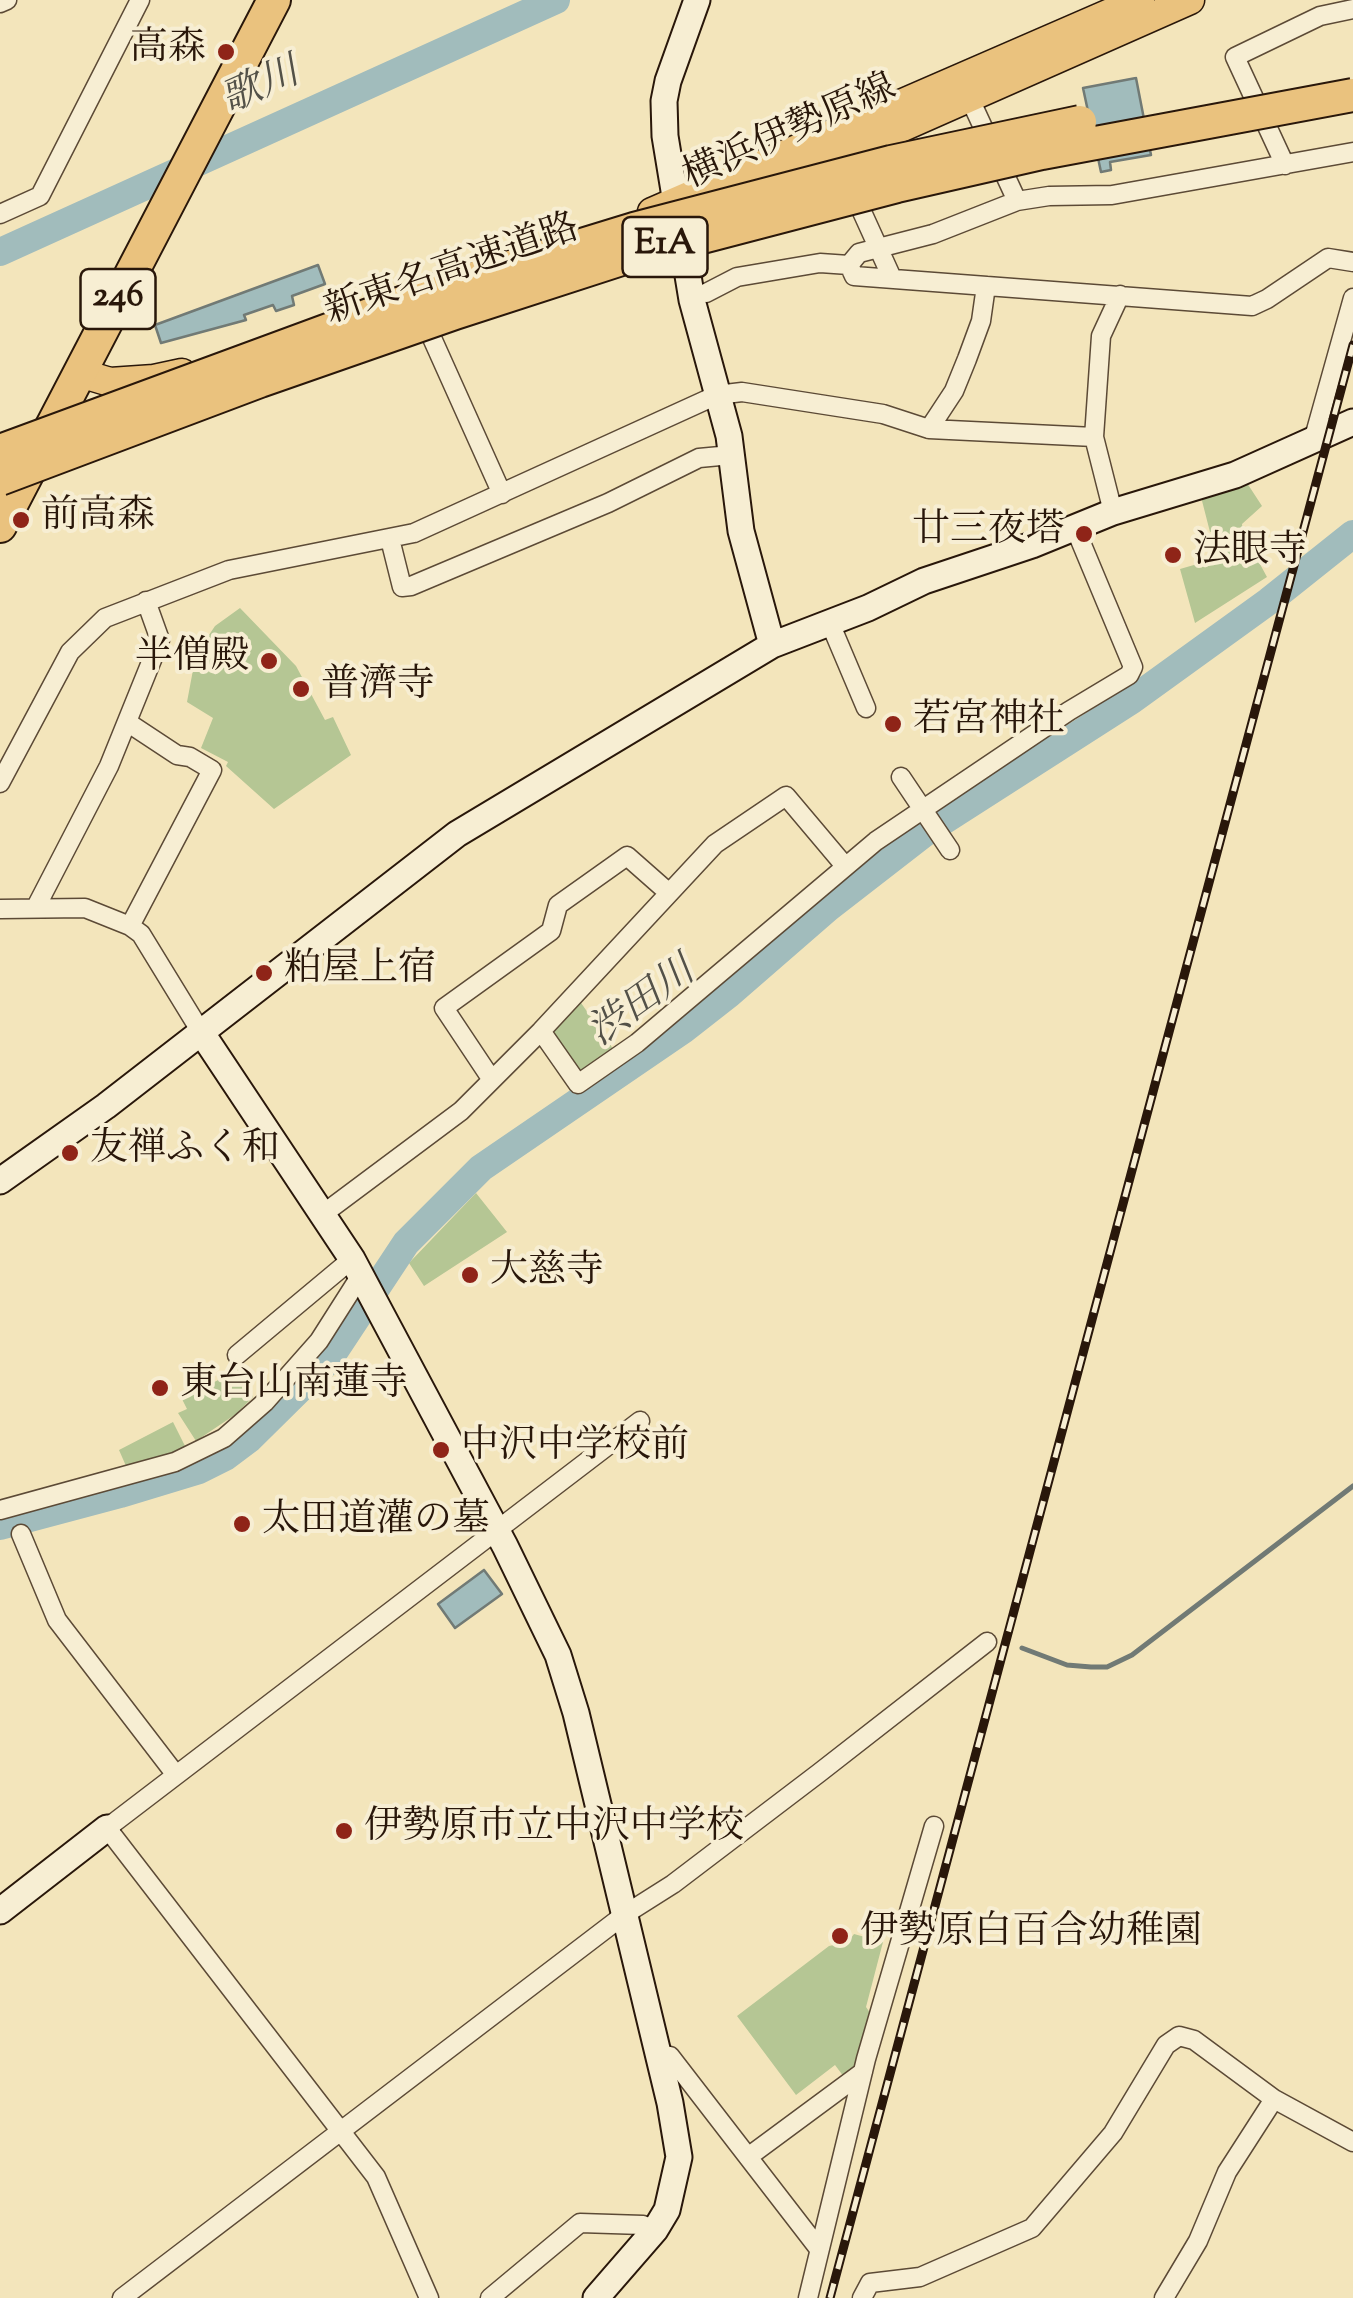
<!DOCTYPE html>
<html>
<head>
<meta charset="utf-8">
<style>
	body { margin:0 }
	canvas { display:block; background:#f3e5bb }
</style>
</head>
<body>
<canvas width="1353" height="2298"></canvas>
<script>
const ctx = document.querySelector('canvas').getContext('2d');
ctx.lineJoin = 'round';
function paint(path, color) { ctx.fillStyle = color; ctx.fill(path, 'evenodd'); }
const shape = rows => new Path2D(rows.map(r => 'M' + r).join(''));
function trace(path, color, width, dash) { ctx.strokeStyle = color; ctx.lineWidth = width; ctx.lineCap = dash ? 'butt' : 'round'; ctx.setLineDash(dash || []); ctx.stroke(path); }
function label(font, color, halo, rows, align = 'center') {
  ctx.font = font + ' "Sorts Mill Goudy","Noto Serif JP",serif'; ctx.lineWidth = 8; ctx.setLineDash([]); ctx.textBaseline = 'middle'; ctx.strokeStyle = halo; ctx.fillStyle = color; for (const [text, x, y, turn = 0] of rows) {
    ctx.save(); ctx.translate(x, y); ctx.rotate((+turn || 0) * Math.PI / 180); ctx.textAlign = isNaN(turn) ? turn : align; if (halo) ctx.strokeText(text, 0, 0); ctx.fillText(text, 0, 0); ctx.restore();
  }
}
paint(shape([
	[1247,483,1262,506,1242,524,1243,533,1267,577,1195,623,1180,569,1225,556,1216,530,1210,532,1200,493],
	[240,608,296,666,325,720,333,717,351,755,274,809,226,766,228,762,201,748,213,718,187,702,193,670,203,644,215,626],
	[579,1000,616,1053,577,1074,549,1031],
	[476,1193,507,1232,424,1286,409,1263],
	[241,1368,253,1397,236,1414,196,1441,178,1413,187,1409,182,1399],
	[173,1422,185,1446,165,1456,126,1466,119,1450],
	[854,1934,883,1942,866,2007,873,2017,859,2065,844,2077,835,2065,796,2095,737,2016,829,1946,848,1942]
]), '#b5c694');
const water = shape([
	[1136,78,1151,155,1110,162,1111,170,1101,172,1083,88,1136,78],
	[318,265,325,284,292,296,294,305,276,311,273,305,244,315,246,320,161,343,155,325,318,265],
	[484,1570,502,1594,455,1628,438,1604,484,1570]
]);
paint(water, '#a1bcbc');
trace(water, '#717a75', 2.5);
trace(shape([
	[1022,1648,1067,1665,1091,1667,1107,1667,1132,1655,1353,1486]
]), '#717a75', 5);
trace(shape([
	[0,252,556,0],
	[0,1526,120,1494,199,1470,225,1457,249,1439,328,1361,406,1243,481,1168,683,1030,729,994,828,908,926,832,1132,700,1269,601,1353,534]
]), '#a1bcbc', 28);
const street = shape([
	[0,3,7,0],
	[969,97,1017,201],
	[1285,165,1235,57,1320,16,1353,9],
	[853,192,892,278],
	[0,214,40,196,140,0],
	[849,265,859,253,933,234,1017,201,1049,196,1112,195,1353,152],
	[706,293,737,277,820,263,849,265,854,276,1252,306,1267,299,1328,258,1353,262],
	[423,318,502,494],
	[929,429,954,391,967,359,981,321,986,286],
	[1313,441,1353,298],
	[1113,512,1094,437,1101,336,1120,295],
	[390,539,402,587,411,586,608,503,699,458,731,455],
	[830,623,866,708],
	[127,722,177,755,190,757,212,770,130,926],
	[901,777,950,850],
	[0,783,70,652,105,618,229,570,414,533,717,395,742,392,883,414,929,429,1094,437],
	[36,907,109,766,160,640,146,601],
	[0,909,85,908,130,926,141,934,201,1032],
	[541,1031,578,1084,637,1043,876,841,1069,711,1129,675,1133,667,1075,528],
	[492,1080,444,1008,551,931,558,905,627,856,669,893],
	[323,1214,461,1111,541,1031,715,844,786,796,845,866],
	[237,1355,352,1259],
	[0,1510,175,1462,224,1438,265,1402,319,1341,361,1275],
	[21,1534,57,1620,176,1775],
	[658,2055,670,2056,819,2249],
	[748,2157,863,2072],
	[122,2298,624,1915,673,1884,819,1773,987,1642],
	[429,2298,376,2177,107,1828,640,1421],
	[490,2298,580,2223,643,2225,655,2230],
	[808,2298,866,2059,934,1826],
	[862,2298,870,2283,920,2277,1032,2228,1113,2133,1166,2045,1179,2036,1194,2040,1274,2099],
	[1164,2298,1198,2241,1227,2172,1274,2099,1353,2142]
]);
const secondary = shape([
	[697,0,668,81,664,101,665,136,692,300,729,436,741,531,772,645],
	[201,1032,352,1259,505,1546,558,1655,576,1713,670,2103,679,2157,667,2210,655,2230,596,2298],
	[0,1181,106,1106,457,834,772,645,868,608,924,581,1032,545,1113,512,1235,475,1353,422],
	[0,1911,107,1828]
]);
const primary = shape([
	[785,179,1190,0],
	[652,212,1140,0],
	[80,373,110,382,154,379,182,373]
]);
const highway = shape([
	[0,526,274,0]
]);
trace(street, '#5c4a36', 21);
trace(secondary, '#29170a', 29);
trace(primary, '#29170a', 31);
trace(highway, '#29170a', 36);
trace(street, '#f7eed3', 18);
trace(secondary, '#f7eed3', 25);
trace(primary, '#eac27e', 28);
trace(highway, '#eac27e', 32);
const rail = shape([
	[830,2298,1353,345]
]);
trace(rail, '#29170a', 9);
trace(rail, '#f7eed3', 5, [15]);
const highwayBridge = shape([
	[0,451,445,287,634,229,891,162,1080,122],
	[0,479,260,381,455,313,637,254,897,186,1042,153,1353,95]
]);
trace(highwayBridge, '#29170a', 36, []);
trace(highwayBridge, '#eac27e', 32);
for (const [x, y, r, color] of [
	[226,52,10,"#8f2418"],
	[21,520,10,"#8f2418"],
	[1084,534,10,"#8f2418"],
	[1173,555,10,"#8f2418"],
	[269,661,10,"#8f2418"],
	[301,689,10,"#8f2418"],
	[893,724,10,"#8f2418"],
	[264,973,10,"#8f2418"],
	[70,1153,10,"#8f2418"],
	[470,1275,10,"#8f2418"],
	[160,1388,10,"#8f2418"],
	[441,1450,10,"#8f2418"],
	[242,1524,10,"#8f2418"],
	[344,1831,10,"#8f2418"],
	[840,1936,10,"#8f2418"]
]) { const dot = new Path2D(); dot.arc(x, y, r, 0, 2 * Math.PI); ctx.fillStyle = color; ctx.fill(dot); trace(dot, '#f7eed3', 4); }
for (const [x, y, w] of [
	[665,247,85],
	[118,299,75]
]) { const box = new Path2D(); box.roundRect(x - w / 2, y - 30, w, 60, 8); ctx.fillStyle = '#f7eed3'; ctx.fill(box); trace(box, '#29170a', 2.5); }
label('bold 35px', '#29170a', null, [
	["E1A",665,247],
	["246",118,299]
]);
label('38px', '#29170a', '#f7eed3', [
	["高森",206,52,"right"],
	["前高森",41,520],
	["廿三夜塔",1064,534,"right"],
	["法眼寺",1193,555],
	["半僧殿",249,661,"right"],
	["普濟寺",321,689],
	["若宮神社",913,724],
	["粕屋上宿",284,973],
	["友禅ふく和",90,1153],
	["大慈寺",490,1275],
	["東台山南蓮寺",180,1388],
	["中沢中学校前",461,1450],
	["太田道灌の墓",262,1524],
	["伊勢原市立中沢中学校",364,1831],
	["伊勢原白百合幼稚園",860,1936]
], 'left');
label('38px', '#29170a', '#f7eed3', [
	["横浜伊勢原線",791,135,-24],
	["新東名高速道路",453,273,-19]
]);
label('italic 40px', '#535148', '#f7eed3', [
	["歌川",262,90,-24],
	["渋田川",644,1005,-36]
]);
</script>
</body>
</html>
